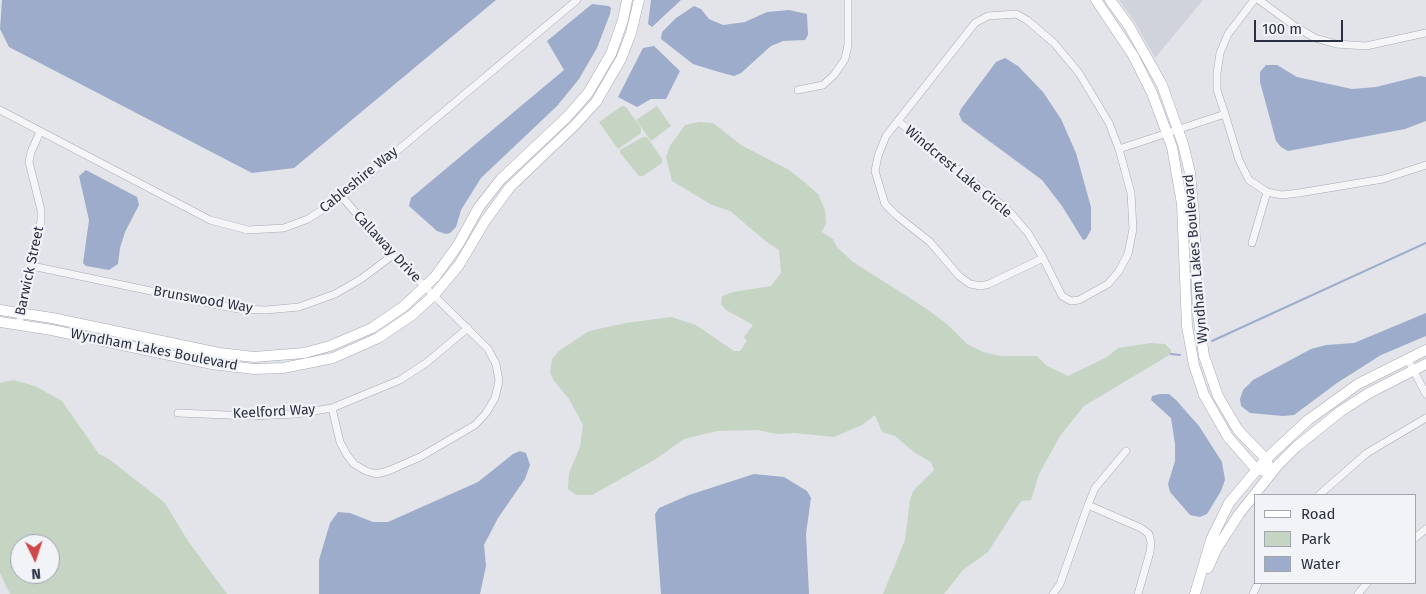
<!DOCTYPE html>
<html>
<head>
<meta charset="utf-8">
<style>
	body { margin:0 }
	#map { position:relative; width:1426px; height:594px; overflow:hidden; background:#e2e4ea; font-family:"Fira Sans",sans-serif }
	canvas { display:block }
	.legend { position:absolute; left:1254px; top:494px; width:162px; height:90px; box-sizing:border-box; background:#f1f3f7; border:1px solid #a1a5af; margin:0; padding:6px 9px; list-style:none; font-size:15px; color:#2a2f42 }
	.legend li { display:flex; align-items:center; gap:10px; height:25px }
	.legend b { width:25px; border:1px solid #a1a5af }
	.north { position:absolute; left:10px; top:534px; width:50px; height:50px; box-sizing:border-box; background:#f1f3f7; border:1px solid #a1a5af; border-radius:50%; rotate:176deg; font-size:14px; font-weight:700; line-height:20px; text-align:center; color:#2a2f42 }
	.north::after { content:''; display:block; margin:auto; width:18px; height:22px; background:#ce4849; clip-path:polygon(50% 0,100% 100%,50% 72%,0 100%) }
	.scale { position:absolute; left:1254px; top:20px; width:89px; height:22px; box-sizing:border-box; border:2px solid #2a2f42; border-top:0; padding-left:6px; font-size:15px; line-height:18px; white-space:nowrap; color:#2a2f42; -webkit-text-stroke:4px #f1f3f7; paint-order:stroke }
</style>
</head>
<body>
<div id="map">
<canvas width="1426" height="594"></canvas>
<ul class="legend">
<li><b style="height:6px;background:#fff"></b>Road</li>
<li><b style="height:14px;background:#c5d4c3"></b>Park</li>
<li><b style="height:14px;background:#9dacca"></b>Water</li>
</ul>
<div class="north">N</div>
<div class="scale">100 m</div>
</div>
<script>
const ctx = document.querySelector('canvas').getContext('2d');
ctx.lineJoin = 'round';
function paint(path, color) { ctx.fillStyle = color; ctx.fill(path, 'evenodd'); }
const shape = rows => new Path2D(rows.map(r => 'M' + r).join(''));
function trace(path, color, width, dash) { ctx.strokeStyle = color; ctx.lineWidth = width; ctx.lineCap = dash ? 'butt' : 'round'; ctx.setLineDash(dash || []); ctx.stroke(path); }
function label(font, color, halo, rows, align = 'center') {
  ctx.font = font + ' "Fira Sans",sans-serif'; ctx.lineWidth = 4.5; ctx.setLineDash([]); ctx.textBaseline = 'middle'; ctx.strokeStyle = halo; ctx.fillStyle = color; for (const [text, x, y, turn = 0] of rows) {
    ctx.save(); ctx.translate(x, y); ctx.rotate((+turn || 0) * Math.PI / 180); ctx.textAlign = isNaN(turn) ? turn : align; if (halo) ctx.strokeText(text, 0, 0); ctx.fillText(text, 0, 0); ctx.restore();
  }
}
paint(shape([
	[1119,0,1203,0,1155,58,1136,24]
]), '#d0d3dc');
paint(shape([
	[622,106,626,107,641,128,641,133,618,149,599,122],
	[657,106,671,126,651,141,636,120],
	[699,122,713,123,741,145,789,170,803,181,818,194,825,210,826,223,822,232,833,239,837,247,853,262,924,307,947,324,967,344,983,352,1001,356,1037,356,1047,366,1068,376,1107,357,1118,348,1151,343,1165,344,1171,350,1171,354,1084,406,1060,436,1039,474,1031,500,1022,501,1019,504,988,552,963,570,944,594,883,594,905,540,910,500,913,491,934,470,931,462,915,453,895,436,882,432,875,415,862,425,834,437,795,433,777,434,757,430,717,431,684,439,656,459,592,495,576,495,568,489,569,473,580,447,583,425,569,399,554,381,550,373,552,359,559,351,589,331,626,323,671,317,696,325,734,351,740,351,747,341,744,337,753,325,726,310,721,304,722,296,733,292,771,286,781,273,779,250,768,243,730,211,712,205,672,181,666,157,670,146,685,125],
	[643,137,647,137,662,159,662,163,643,176,639,176,620,153,620,150],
	[13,380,35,386,62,401,99,454,109,459,165,503,188,541,227,594,10,594,0,573,0,383],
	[20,544,50,544,50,574,20,574]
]), '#c5d4c3');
paint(shape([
	[2,0,496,0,294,168,252,173,9,47,0,29],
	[651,0,681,0,652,27,648,24],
	[592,4,609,6,611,8,610,14,597,48,579,79,557,106,481,178,461,210,456,227,450,233,446,234,437,231,409,206,411,198,564,70,547,41],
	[694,6,701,9,709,19,723,25,745,22,767,12,789,10,807,14,808,35,805,40,783,41,771,46,741,73,734,76,719,72,693,64,661,39,662,32,676,18],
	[654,46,680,71,666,99,651,99,637,107,618,97,643,48],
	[1005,58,1018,66,1043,92,1061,119,1076,153,1091,207,1091,230,1086,239,1083,240,1062,206,1042,180,962,121,959,114,961,109,996,62],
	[1266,65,1277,65,1297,77,1352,89,1376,87,1420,76,1426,77,1426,121,1405,129,1288,151,1281,147,1276,141,1260,82,1260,72],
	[86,170,137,197,139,205,125,232,120,248,118,264,109,270,86,266,83,263,89,220,79,176],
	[1426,313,1426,336,1381,355,1337,383,1294,415,1283,416,1250,413,1241,406,1240,399,1243,390,1253,380,1311,349,1326,345,1354,343],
	[1160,394,1169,394,1176,400,1199,426,1222,462,1225,480,1221,491,1207,514,1200,517,1190,515,1170,492,1168,484,1175,461,1175,444,1171,418,1151,400,1152,396],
	[520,451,526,453,530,465,525,479,498,518,484,545,486,566,480,594,319,594,319,560,330,523,338,512,350,513,373,522,388,522,478,482,513,454],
	[754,474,784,477,807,491,811,498,806,534,809,594,661,594,655,514,659,508,689,495]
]), '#9dacca');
trace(shape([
	[1212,341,1426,243],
	[1171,354,1180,355]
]), '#9dacca', 2);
const street = shape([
	[1254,0,1228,34,1220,53,1217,73,1217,90,1225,114,1239,160,1249,180,1267,192,1282,195,1299,193,1383,179,1426,165],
	[1259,0,1296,27,1315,38,1336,44,1366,46,1426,33],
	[798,90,823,85,834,75,845,59,848,45,848,0],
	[0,110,210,220,248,230,284,228,308,219,342,197,577,0],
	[898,121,1009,211,1028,233,1043,258,1062,296,1071,301,1079,300,1108,284,1119,271,1128,254,1133,229,1131,193,1119,149,1109,123,1079,73,1054,43,1027,20,1016,14,988,16,975,23,886,136,878,156,875,171,885,204,896,215,930,242,959,276,970,284,981,286,989,284,1043,258],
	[1119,149,1225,114],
	[1252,243,1267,192],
	[32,266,208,303,239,309,266,310,299,307,335,294,361,279,393,255],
	[19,324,41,221,41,210,29,162,31,152,40,132],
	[1407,358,1426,394],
	[332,408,340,442,347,455,354,464,366,471,376,474,388,471,420,457,475,425,486,413,495,398,499,381,496,364,488,349,393,255,342,197],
	[178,413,251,416,296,414,332,408,400,380,426,363,468,328],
	[1319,495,1367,453,1426,418],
	[1088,505,1095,488,1126,451],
	[1415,538,1426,529],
	[1053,594,1060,584,1088,505,1141,528,1149,534,1151,543,1150,552,1138,594],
	[1253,594,1258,583],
	[1358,594,1367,583]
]);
const secondary = shape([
	[1096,0,1133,55,1152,93,1172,147,1182,204,1187,326,1194,365,1204,395,1228,437,1256,469,1271,473],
	[1110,0,1129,26,1162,85,1183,144,1190,173,1194,216,1198,314,1204,356,1218,396,1238,430,1266,459,1271,473],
	[0,310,52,318,219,353,254,357,304,353,330,346,372,328,403,307,435,277,458,245,479,207,501,179,567,117,588,93,611,54,623,20,627,0],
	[0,322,52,330,212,364,254,369,283,368,333,358,378,338,412,315,434,295,459,265,485,221,510,187,575,125,596,102,621,59,631,33,639,0],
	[1208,568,1217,548,1239,514,1278,465,1296,447,1341,411,1369,393,1426,364],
	[1195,594,1211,540,1229,503,1266,459,1308,420,1358,384,1426,350]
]);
trace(street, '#a7aab4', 8);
trace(secondary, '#a7aab4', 11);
trace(street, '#f5f5f8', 7);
trace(secondary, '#fff', 10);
label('14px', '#2a2f42', '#f1f3f7', [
	["Windcrest Lake Circle",958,172,40],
	["Cableshire Way",359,180,-39],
	["Callaway Drive",387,247,47],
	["Wyndham Lakes Boulevard",1196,259,-95],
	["Barwick Street",30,271,-78],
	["Brunswood Way",203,300,10],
	["Wyndham Lakes Boulevard",154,350,11],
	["Keelford Way",274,412,-3]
]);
</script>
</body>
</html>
